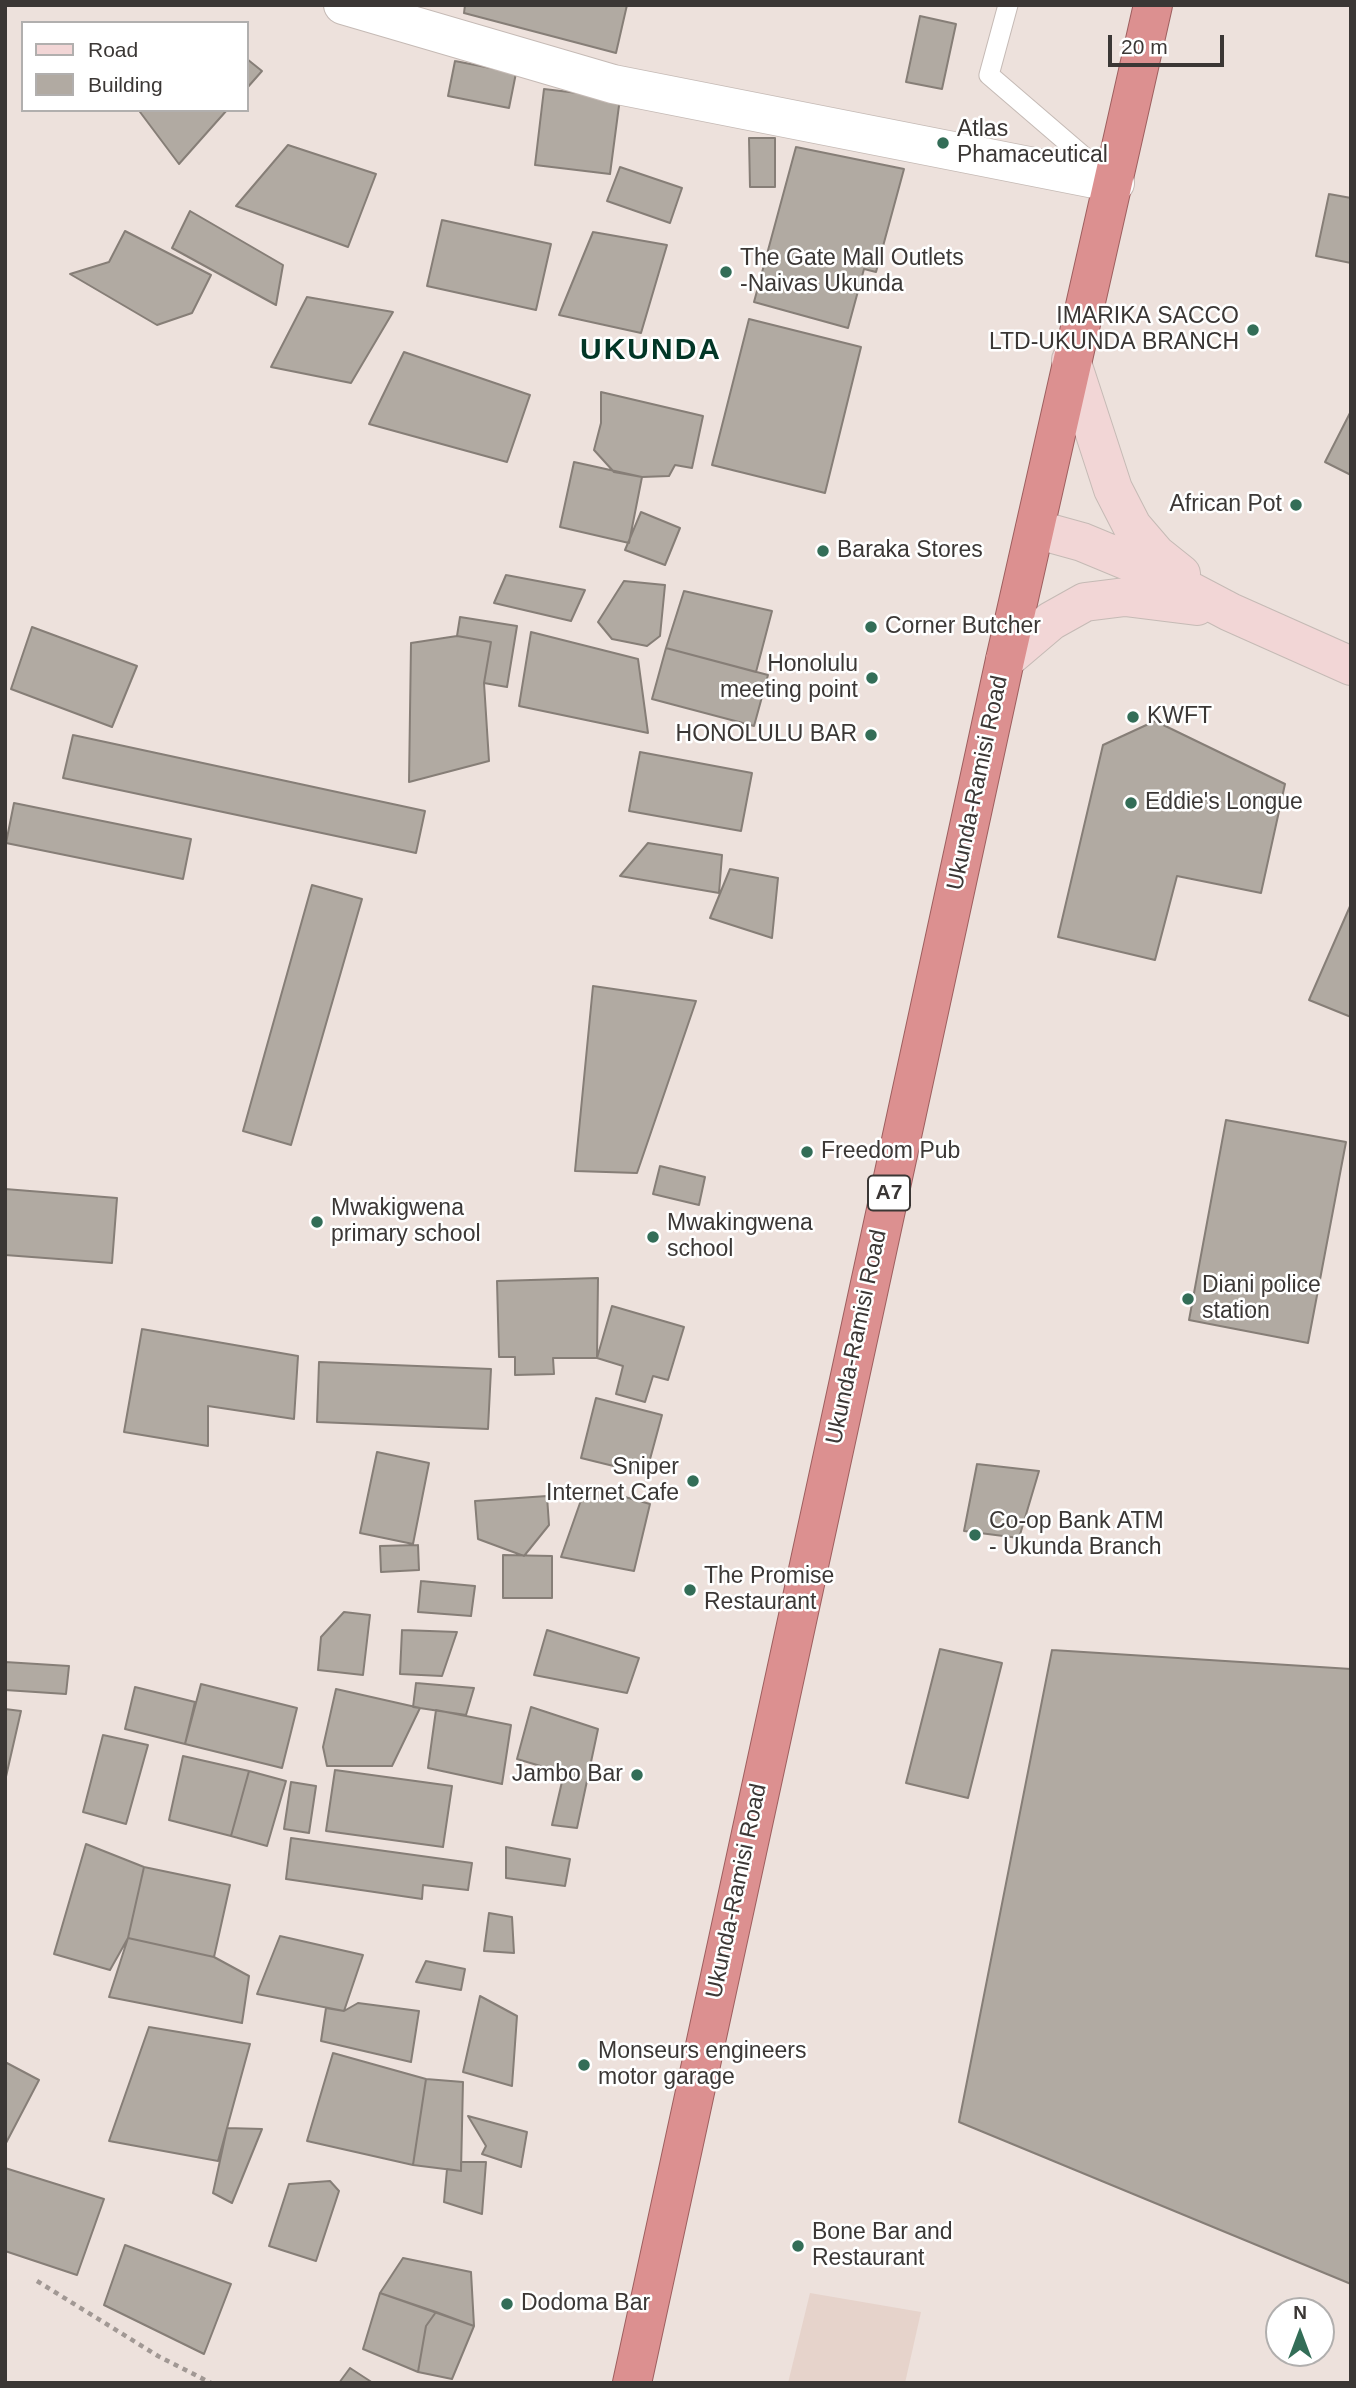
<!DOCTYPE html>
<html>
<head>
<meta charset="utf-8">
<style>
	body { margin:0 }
	#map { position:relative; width:1356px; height:2388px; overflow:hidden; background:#ede1dc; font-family:Helvetica,sans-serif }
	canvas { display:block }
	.frame { position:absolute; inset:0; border:7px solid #3b3735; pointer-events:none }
	.legend { position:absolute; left:21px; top:21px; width:228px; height:91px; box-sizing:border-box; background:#fff; border:2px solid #b1afae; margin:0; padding:9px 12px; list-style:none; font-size:21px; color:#3b3735 }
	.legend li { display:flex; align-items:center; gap:14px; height:35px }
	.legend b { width:35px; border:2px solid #b1afae }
	.north { position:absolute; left:1265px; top:2297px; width:70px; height:70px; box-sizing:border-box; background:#fff; border:2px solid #b1afae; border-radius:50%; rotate:0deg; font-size:19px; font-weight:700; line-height:28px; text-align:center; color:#3b3735 }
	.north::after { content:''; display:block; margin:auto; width:24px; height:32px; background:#336d57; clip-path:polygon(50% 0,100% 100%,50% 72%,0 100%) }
	.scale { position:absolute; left:1108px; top:35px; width:116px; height:32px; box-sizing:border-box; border:4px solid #3b3735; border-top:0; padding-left:9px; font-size:21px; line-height:24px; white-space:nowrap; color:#3b3735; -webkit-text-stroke:5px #fff; paint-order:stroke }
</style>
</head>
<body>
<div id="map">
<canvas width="1356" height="2388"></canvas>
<div class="frame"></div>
<ul class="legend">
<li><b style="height:9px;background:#f2d6d6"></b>Road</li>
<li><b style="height:19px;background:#b1aaa2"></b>Building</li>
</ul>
<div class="north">N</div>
<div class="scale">20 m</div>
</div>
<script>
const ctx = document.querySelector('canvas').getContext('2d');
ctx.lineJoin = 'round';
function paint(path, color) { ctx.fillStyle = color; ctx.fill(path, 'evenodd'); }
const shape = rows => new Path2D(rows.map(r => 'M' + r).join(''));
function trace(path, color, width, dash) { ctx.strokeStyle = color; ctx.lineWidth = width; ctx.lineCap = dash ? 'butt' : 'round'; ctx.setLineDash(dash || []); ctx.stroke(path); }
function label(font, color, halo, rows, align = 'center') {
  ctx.font = font + ' Helvetica,sans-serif'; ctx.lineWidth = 5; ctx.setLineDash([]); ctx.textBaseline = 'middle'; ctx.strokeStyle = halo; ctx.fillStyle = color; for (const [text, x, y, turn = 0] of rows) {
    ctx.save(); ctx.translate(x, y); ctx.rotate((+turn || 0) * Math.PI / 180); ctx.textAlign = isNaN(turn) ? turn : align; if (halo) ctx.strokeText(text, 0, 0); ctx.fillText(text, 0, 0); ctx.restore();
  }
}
paint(shape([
	[810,2293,921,2312,905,2383,788,2383]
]), '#e6d3cb');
const building = shape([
	[465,5,627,5,616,53,464,13,465,5],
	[920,16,956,24,942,89,906,82,920,16],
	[247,59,262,71,247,88,247,59],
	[455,61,516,73,509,108,448,96,455,61],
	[544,89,620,98,610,174,535,165,544,89],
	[142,110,227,110,179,164,140,112,142,110],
	[749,138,775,138,775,187,750,187,749,138],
	[288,145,376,174,348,247,236,206,288,145],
	[796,147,904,169,876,272,864,269,848,328,754,302,796,147],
	[620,167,682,188,670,223,607,201,620,167],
	[1329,194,1351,198,1351,263,1316,256,1329,194],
	[190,211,283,265,276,305,172,248,190,211],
	[442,220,551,244,536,310,427,286,442,220],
	[125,231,211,275,192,313,157,325,70,274,109,262,125,231],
	[593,232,667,245,641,333,559,315,593,232],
	[307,297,393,312,351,383,271,367,307,297],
	[749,319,861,347,825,493,712,465,749,319],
	[404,352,530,395,507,462,369,424,404,352],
	[601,392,703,416,692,468,675,465,669,476,642,477,614,472,594,450,601,423,601,392],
	[1351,411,1351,475,1325,462,1351,411],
	[574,462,642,477,629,543,560,527,574,462],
	[641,512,680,528,665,565,625,550,641,512],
	[506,575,585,590,571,621,494,603,506,575],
	[624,581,665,585,660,636,647,646,612,639,598,622,624,581],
	[684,591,772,611,756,672,666,648,684,591],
	[460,617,517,626,507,687,484,683,491,642,457,636,460,617],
	[32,627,137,666,112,727,11,689,32,627],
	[531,632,638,659,648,733,519,706,531,632],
	[457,636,491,642,484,683,489,761,409,782,411,643,457,636],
	[666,648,768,675,754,726,652,699,666,648],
	[1155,721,1285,784,1261,893,1177,876,1155,960,1058,937,1103,745,1155,721],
	[73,735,425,811,416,853,63,778,73,735],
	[640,752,752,773,741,831,629,811,640,752],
	[14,803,191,839,183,879,6,843,14,803],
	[648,843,722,855,719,893,620,876,648,843],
	[730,869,778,878,772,938,710,918,730,869],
	[312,885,362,899,291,1145,243,1131,312,885],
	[1351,904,1351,1017,1309,1000,1351,904],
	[593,986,696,1001,637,1173,575,1171,593,986],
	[1226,1120,1346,1142,1308,1343,1189,1320,1226,1120],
	[660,1166,705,1177,699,1205,653,1194,660,1166],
	[5,1189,117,1198,112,1263,5,1255,5,1189],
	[598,1278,597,1358,553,1358,554,1374,515,1375,515,1357,499,1357,497,1281,598,1278],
	[612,1306,684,1327,668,1380,653,1376,645,1402,616,1394,623,1366,597,1358,612,1306],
	[142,1329,298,1356,294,1419,208,1406,208,1446,124,1432,142,1329],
	[319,1362,491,1369,488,1429,317,1422,319,1362],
	[596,1398,662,1415,646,1474,581,1458,596,1398],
	[377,1452,429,1463,413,1544,360,1533,377,1452],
	[977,1464,1039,1471,1019,1538,964,1531,977,1464],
	[586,1486,650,1504,634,1571,561,1557,586,1486],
	[547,1496,549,1525,524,1556,478,1539,475,1501,547,1496],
	[418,1545,419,1570,381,1572,380,1546,418,1545],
	[503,1555,552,1556,552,1598,503,1598,503,1555],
	[421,1581,475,1586,471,1616,418,1612,421,1581],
	[344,1612,370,1615,363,1675,318,1670,321,1637,344,1612],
	[402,1630,457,1632,442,1676,400,1674,402,1630],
	[547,1630,639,1658,627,1693,534,1675,547,1630],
	[940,1649,1002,1663,968,1798,906,1783,940,1649],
	[1052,1650,1351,1669,1351,2284,959,2122,1052,1650],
	[5,1662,69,1666,66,1694,5,1690,5,1662],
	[416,1683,474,1688,466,1715,413,1707,416,1683],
	[201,1684,297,1708,282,1768,185,1744,201,1684],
	[135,1687,195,1702,185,1744,125,1729,135,1687],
	[336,1689,420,1708,392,1766,327,1766,323,1747,336,1689],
	[531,1707,598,1729,577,1828,552,1825,564,1773,517,1759,531,1707],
	[5,1709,21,1711,5,1781,5,1709],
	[436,1710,511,1725,502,1784,428,1768,436,1710],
	[103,1735,148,1745,126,1824,83,1812,103,1735],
	[183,1756,249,1771,231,1836,169,1820,183,1756],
	[335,1770,452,1786,443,1847,326,1831,335,1770],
	[249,1771,286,1781,267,1846,231,1836,249,1771],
	[291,1782,316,1786,309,1833,284,1829,291,1782],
	[291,1838,472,1863,468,1890,423,1885,422,1899,286,1879,291,1838],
	[86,1844,144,1867,128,1938,110,1970,54,1954,86,1844],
	[506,1847,570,1859,565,1886,506,1878,506,1847],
	[144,1867,230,1885,214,1957,128,1938,144,1867],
	[489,1913,512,1917,514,1953,484,1951,489,1913],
	[280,1936,363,1955,344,2011,257,1994,280,1936],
	[128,1938,214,1957,249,1976,242,2023,109,1997,128,1938],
	[426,1961,465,1969,461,1990,416,1982,426,1961],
	[480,1996,517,2016,512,2086,463,2072,480,1996],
	[358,2003,419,2011,411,2062,321,2041,326,2008,344,2011,358,2003],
	[149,2027,250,2044,218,2161,109,2141,149,2027],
	[333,2053,426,2079,413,2165,307,2141,333,2053],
	[5,2062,39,2080,6,2143,5,2143,5,2062],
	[426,2079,463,2082,461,2171,413,2165,426,2079],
	[468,2116,527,2132,521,2167,482,2154,486,2146,468,2116],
	[227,2128,262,2129,232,2203,213,2193,227,2128],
	[461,2162,486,2162,482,2214,444,2202,447,2169,461,2171,461,2162],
	[5,2168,104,2199,77,2275,5,2251,5,2168],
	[330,2181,339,2191,316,2261,269,2246,289,2184,330,2181],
	[125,2245,231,2284,204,2354,104,2305,125,2245],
	[403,2258,471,2272,474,2326,380,2293,403,2258],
	[380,2293,436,2312,426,2326,418,2372,363,2349,380,2293],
	[436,2312,474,2326,452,2379,418,2372,426,2326,436,2312],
	[350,2368,373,2383,339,2383,350,2368]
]);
paint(building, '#b1aaa2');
trace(building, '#867e77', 2);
const service = shape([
	[1008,5,989,75,1103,173]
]);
const minor = shape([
	[343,5,613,84,1115,183]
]);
const secondary = shape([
	[1071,360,1113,489,1132,526,1156,554,1181,574],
	[1035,529,1082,542,1152,571,1230,612,1351,666],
	[1005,660,1051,621,1085,602,1125,597,1197,606]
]);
const trunk = shape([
	[632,2383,1005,660,1153,5]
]);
trace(service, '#c5bab5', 21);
trace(minor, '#c5bab5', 40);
trace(secondary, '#c5bab5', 40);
trace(trunk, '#9e5f5f', 40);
trace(shape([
	[37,2281,158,2356,211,2383]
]), '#a19894', 4.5, [5, 5]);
trace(service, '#fff', 19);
trace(minor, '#fff', 38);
trace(secondary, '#f2d6d6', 38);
trace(trunk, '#dc9090', 38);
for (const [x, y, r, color] of [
	[943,143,7,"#336d57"],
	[726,272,7,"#336d57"],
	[1253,330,7,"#336d57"],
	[1296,505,7,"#336d57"],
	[823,551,7,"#336d57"],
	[871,627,7,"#336d57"],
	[872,678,7,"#336d57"],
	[1133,717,7,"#336d57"],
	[871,735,7,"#336d57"],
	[1131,803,7,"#336d57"],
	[807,1152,7,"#336d57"],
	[317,1222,7,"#336d57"],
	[653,1237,7,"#336d57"],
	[1188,1299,7,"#336d57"],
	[693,1481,7,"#336d57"],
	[975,1535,7,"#336d57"],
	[690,1590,7,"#336d57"],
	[637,1775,7,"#336d57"],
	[584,2065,7,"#336d57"],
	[798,2246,7,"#336d57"],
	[507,2304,7,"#336d57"]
]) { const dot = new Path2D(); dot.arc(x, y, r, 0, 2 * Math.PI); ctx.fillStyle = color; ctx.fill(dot); trace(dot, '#fff', 2.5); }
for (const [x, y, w] of [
	[889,1193,42]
]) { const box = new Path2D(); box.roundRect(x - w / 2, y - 17.5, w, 35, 5); ctx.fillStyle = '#fff'; ctx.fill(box); trace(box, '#3b3735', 2); }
label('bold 21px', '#3b3735', null, [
	["A7",889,1193]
]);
label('23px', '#3b3735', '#fff', [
	["Atlas",957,130],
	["Phamaceutical",957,156],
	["The Gate Mall Outlets",740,259],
	["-Naivas Ukunda",740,285],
	["IMARIKA SACCO",1239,317,"right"],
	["LTD-UKUNDA BRANCH",1239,343,"right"],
	["African Pot",1282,505,"right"],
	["Baraka Stores",837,551],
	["Corner Butcher",885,627],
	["Honolulu",858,665,"right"],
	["meeting point",858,691,"right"],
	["KWFT",1147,717],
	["HONOLULU BAR",857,735,"right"],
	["Eddie's Longue",1145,803],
	["Freedom Pub",821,1152],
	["Mwakigwena",331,1209],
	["primary school",331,1235],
	["Mwakingwena",667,1224],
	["school",667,1250],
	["Diani police",1202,1286],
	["station",1202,1312],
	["Sniper",679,1468,"right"],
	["Internet Cafe",679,1494,"right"],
	["Co-op Bank ATM",989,1522],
	["- Ukunda Branch",989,1548],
	["The Promise",704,1577],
	["Restaurant",704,1603],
	["Jambo Bar",623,1775,"right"],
	["Monseurs engineers",598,2052],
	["motor garage",598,2078],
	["Bone Bar and",812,2233],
	["Restaurant",812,2259],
	["Dodoma Bar",521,2304]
], 'left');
label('23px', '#3b3735', '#fff', [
	["Ukunda-Ramisi Road",978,783,-78],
	["Ukunda-Ramisi Road",857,1337,-78],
	["Ukunda-Ramisi Road",737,1891,-78]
]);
ctx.letterSpacing = '2px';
label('bold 30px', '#023626', '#fff', [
	["UKUNDA",651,351]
]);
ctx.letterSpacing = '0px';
</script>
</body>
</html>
